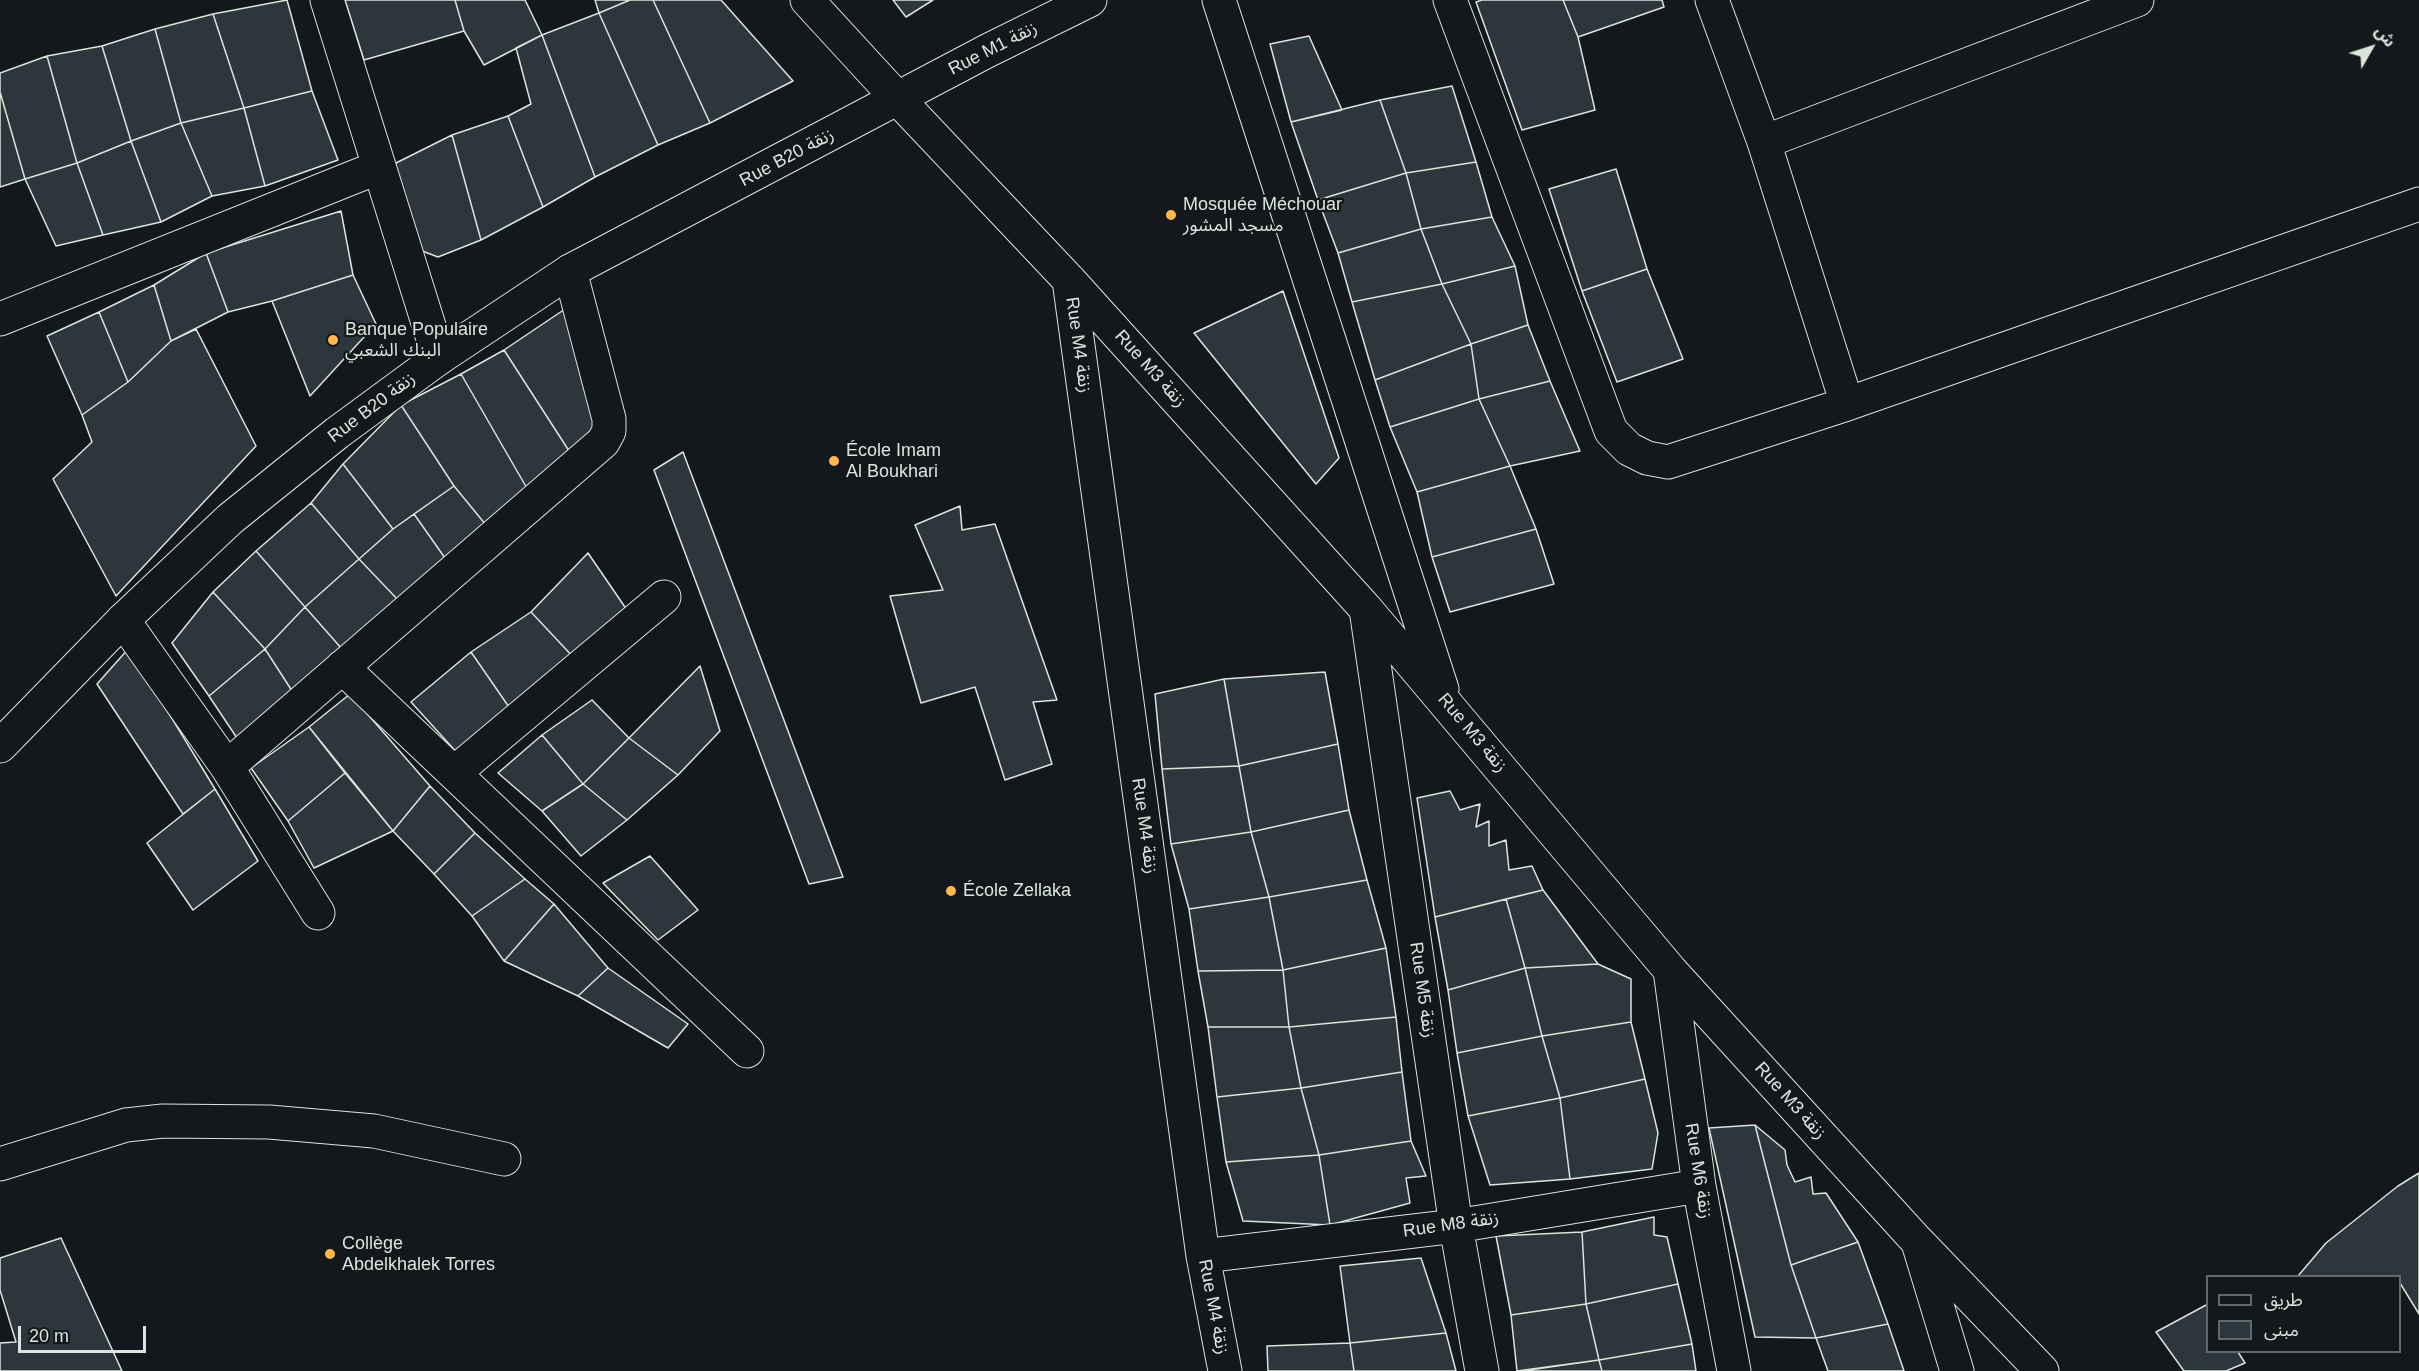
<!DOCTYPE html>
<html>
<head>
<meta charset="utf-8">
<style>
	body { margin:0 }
	#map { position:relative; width:2419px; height:1371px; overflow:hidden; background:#14181c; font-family:Arial,"Noto Sans Arabic",sans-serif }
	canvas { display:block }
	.legend { position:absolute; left:2206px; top:1275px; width:195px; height:78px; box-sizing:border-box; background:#14181c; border:2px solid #626a69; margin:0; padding:8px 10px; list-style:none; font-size:18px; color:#d8e6dc }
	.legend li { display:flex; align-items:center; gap:12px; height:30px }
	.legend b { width:30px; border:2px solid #626a69 }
	.north { position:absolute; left:2341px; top:18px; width:60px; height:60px; -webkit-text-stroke:4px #14181c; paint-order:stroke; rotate:51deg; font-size:16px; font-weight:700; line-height:24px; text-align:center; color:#d8e6dc }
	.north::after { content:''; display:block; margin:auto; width:21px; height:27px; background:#d8e6dc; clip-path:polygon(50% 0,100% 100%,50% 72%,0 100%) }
	.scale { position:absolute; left:18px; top:1326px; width:128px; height:27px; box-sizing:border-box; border:3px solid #d8e6dc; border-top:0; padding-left:8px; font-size:18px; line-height:21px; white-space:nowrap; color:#d8e6dc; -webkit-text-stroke:4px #14181c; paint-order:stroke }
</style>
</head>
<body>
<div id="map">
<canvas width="2419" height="1371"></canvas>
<ul class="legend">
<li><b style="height:8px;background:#14181c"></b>طريق</li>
<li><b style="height:16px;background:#2c363c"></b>مبنى</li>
</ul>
<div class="north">ش</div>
<div class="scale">20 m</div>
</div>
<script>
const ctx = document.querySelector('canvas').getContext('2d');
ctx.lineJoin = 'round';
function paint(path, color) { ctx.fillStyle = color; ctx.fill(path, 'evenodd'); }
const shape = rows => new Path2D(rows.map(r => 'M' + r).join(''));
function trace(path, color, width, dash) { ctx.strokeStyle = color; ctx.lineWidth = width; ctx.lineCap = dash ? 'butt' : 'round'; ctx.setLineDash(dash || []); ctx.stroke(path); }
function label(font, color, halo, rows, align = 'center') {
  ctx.font = font + ' Arial,"Noto Sans Arabic",sans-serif'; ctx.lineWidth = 4.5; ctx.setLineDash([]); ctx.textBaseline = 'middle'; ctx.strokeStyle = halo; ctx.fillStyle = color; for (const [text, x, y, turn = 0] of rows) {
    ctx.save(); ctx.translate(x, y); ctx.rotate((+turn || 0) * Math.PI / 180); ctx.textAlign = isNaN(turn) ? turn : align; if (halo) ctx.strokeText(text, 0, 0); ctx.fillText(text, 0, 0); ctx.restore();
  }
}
const building = shape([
	[287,0,312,91,244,108,213,14,287,0],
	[345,0,455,0,464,31,364,60,345,0],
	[455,0,525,0,542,35,484,65,464,31,455,0],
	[595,0,630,0,599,13,595,0],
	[630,0,653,0,710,123,658,145,599,13,630,0],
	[653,0,721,0,793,81,710,123,653,0],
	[893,0,933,0,906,17,893,0],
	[1482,0,1563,0,1578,37,1595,110,1522,130,1476,2,1482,0],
	[1563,0,1662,0,1664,7,1578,37,1563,0],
	[599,13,658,145,595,177,542,35,599,13],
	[213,14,244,108,181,123,155,29,213,14],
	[155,29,181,123,131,141,102,46,155,29],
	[542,35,595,177,543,207,508,116,531,104,516,48,542,35],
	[1309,36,1342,110,1291,122,1270,44,1309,36],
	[102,46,131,141,77,163,47,56,102,46],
	[47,56,77,163,25,179,0,92,0,73,47,56],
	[1452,86,1476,162,1406,173,1380,100,1452,86],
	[312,91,338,160,265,186,244,108,312,91],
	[0,92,25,179,0,187,0,92],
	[1380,100,1406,173,1318,200,1291,122,1380,100],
	[244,108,265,186,212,196,181,123,244,108],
	[508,116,543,207,481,240,452,135,508,116],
	[181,123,212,196,161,222,131,141,181,123],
	[452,135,481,240,438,257,417,249,388,167,452,135],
	[131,141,161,222,103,235,77,163,131,141],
	[1476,162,1492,217,1421,229,1406,173,1476,162],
	[77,163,103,235,56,246,25,179,77,163],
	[1616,169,1647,269,1582,291,1549,189,1616,169],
	[1406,173,1421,229,1338,253,1318,200,1406,173],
	[341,211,353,275,272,301,228,312,206,253,341,211],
	[1492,217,1515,266,1442,284,1421,229,1492,217],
	[1421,229,1442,284,1352,302,1338,253,1421,229],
	[206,253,228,312,171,341,154,285,206,253],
	[1515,266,1528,325,1471,344,1442,284,1515,266],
	[1647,269,1683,359,1617,382,1582,291,1647,269],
	[353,275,376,324,310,396,272,301,353,275],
	[1442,284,1471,344,1375,380,1352,302,1442,284],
	[154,285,171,341,128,382,99,312,154,285],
	[1283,291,1339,458,1316,484,1194,333,1283,291],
	[568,307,600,424,571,454,504,350,568,307],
	[99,312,128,382,82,415,47,336,99,312],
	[1528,325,1550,381,1479,399,1471,344,1528,325],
	[196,329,256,446,116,596,53,479,92,442,82,415,128,382,171,341,196,329],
	[1471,344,1479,399,1390,427,1375,380,1471,344],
	[504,350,571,454,532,497,461,374,504,350],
	[461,374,532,497,486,525,454,486,401,405,461,374],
	[1550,381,1580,451,1510,466,1479,399,1550,381],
	[1479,399,1510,466,1417,492,1390,427,1479,399],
	[401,405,454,486,393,529,343,464,401,405],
	[683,452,843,877,809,884,654,470,683,452],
	[343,464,393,529,359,559,311,503,343,464],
	[1510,466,1536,529,1432,557,1417,492,1510,466],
	[454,486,486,525,445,558,414,514,454,486],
	[311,503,359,559,305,607,256,551,311,503],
	[960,506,962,530,995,524,1057,700,1033,702,1052,764,1005,780,975,687,921,703,890,596,943,590,915,525,960,506],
	[414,514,445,558,400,602,359,559,393,529,414,514],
	[1536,529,1554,584,1450,612,1432,557,1536,529],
	[256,551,305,607,265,649,213,592,256,551],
	[588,553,629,613,576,660,531,612,588,553],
	[359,559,400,602,342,649,305,607,359,559],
	[213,592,265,649,209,696,172,643,213,592],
	[305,607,342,649,296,697,265,649,305,607],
	[531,612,576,660,511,710,471,652,531,612],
	[129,648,215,789,183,814,97,684,129,648],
	[265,649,296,697,239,741,209,696,265,649],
	[471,652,511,710,460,756,411,702,471,652],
	[700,666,720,731,678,775,629,738,700,666],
	[1325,672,1338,744,1239,766,1224,679,1325,672],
	[1224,679,1239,766,1162,769,1155,694,1224,679],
	[350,694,430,786,393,831,309,727,350,694],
	[592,700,629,738,583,784,542,735,592,700],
	[309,727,345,773,288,821,251,768,309,727],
	[542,735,583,784,542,811,498,773,542,735],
	[629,738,678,775,627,820,583,784,629,738],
	[1338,744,1349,810,1251,832,1239,766,1338,744],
	[1239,766,1251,832,1171,844,1162,769,1239,766],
	[345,773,393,831,314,868,288,821,345,773],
	[583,784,627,820,581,856,542,811,583,784],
	[430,786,475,833,434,874,393,831,430,786],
	[215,789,258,861,193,910,147,843,215,789],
	[1450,791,1460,810,1480,804,1476,827,1489,821,1489,846,1506,840,1509,870,1532,866,1543,890,1435,917,1417,798,1450,791],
	[1349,810,1367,880,1269,897,1251,832,1349,810],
	[1251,832,1269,897,1189,909,1171,844,1251,832],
	[475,833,525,879,472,916,434,874,475,833],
	[650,856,698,910,658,940,603,883,650,856],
	[525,879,554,904,504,961,472,916,525,879],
	[1367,880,1386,948,1283,970,1269,897,1367,880],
	[1543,890,1598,964,1525,968,1506,899,1543,890],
	[1269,897,1283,970,1198,971,1189,909,1269,897],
	[1506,899,1525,968,1448,990,1435,917,1506,899],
	[554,904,608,968,578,996,504,961,554,904],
	[1386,948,1396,1017,1289,1027,1283,970,1386,948],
	[1598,964,1631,979,1631,1022,1542,1036,1525,968,1598,964],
	[608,968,688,1024,668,1048,578,996,608,968],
	[1525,968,1542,1036,1457,1053,1448,990,1525,968],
	[1283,970,1289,1027,1208,1027,1198,971,1283,970],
	[1396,1017,1402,1072,1301,1088,1289,1027,1396,1017],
	[1631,1022,1645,1079,1560,1098,1542,1036,1631,1022],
	[1208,1027,1289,1027,1301,1088,1217,1097,1208,1027],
	[1542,1036,1560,1098,1468,1116,1457,1053,1542,1036],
	[1402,1072,1411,1141,1319,1155,1301,1088,1402,1072],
	[1645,1079,1658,1133,1652,1169,1570,1179,1560,1098,1645,1079],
	[1301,1088,1319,1155,1226,1162,1217,1097,1301,1088],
	[1560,1098,1570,1179,1490,1185,1468,1116,1560,1098],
	[1755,1125,1785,1150,1787,1165,1795,1182,1811,1177,1813,1194,1826,1193,1858,1242,1791,1265,1755,1125],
	[1755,1125,1791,1265,1816,1338,1755,1337,1709,1128,1755,1125],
	[1411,1141,1426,1176,1406,1178,1410,1203,1330,1225,1319,1155,1411,1141],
	[1319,1155,1330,1225,1243,1221,1226,1162,1319,1155],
	[2419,1173,2419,1314,2400,1283,2400,1276,2298,1276,2326,1243,2398,1186,2419,1173],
	[1654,1217,1654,1235,1667,1237,1678,1284,1586,1304,1582,1232,1654,1217],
	[1582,1232,1586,1304,1511,1315,1496,1236,1582,1232],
	[61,1238,122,1371,0,1371,0,1343,16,1342,0,1290,0,1258,61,1238],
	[1858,1242,1888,1324,1816,1338,1791,1265,1858,1242],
	[1421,1258,1446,1333,1350,1343,1340,1266,1421,1258],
	[1678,1284,1692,1344,1599,1360,1586,1304,1678,1284],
	[1586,1304,1599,1360,1517,1371,1511,1315,1586,1304],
	[2208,1304,2208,1352,2238,1352,2245,1363,2226,1371,2184,1371,2156,1332,2208,1304],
	[1888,1324,1904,1371,1828,1371,1816,1338,1888,1324],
	[1446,1333,1456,1371,1354,1371,1350,1343,1446,1333],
	[1350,1343,1354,1371,1268,1371,1267,1346,1350,1343],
	[1692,1344,1696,1371,1602,1371,1599,1360,1692,1344],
	[1599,1360,1602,1371,1522,1371,1599,1360]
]);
paint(building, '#2c363c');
trace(building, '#d8e6dc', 1.5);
const minor = shape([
	[327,0,439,358],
	[1219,0,1442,689],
	[1450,0,1611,431,1629,449,1647,458,1668,462,1847,404,2419,204],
	[1712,0,1764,142,1847,404],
	[898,99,1069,280,1366,609,1670,970,1917,1241,2042,1371],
	[1764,142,2137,0],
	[1069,280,1203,1256,1225,1371],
	[0,319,379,167],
	[1366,609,1456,1226,1482,1371],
	[123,620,227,767,318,913],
	[342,667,747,1051],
	[227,767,603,442,609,431,609,419,570,271],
	[454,773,664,597],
	[1670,970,1699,1186,1734,1371],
	[0,1164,126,1125,163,1121,269,1122,374,1131,504,1159],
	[1919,1246,1957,1371],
	[1203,1256,1456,1226,1699,1186]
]);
const tertiary = shape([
	[807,0,898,99],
	[0,746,123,620,230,519,337,433,439,358,570,271,987,51,1090,0]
]);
trace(minor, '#d8e6dc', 35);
trace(tertiary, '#d8e6dc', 35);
trace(minor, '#14181c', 33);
trace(tertiary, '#14181c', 33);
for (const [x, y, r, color] of [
	[1171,215,6,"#ffb74d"],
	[333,340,6,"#ffb74d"],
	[834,461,6,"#ffb74d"],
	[951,891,6,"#ffb74d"],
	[330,1254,6,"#ffb74d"]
]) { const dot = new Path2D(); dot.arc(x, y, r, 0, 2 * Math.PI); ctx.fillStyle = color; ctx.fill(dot); trace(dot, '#14181c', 2); }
label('18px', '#d8e6dc', '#14181c', [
	["Rue M1 زنقة",993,49,-27],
	["Rue B20 زنقة",787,158,-28],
	["Rue M4 زنقة",1078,345,82],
	["Rue M3 زنقة",1150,369,48],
	["Rue B20 زنقة",372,408,-37],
	["Rue M3 زنقة",1472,733,50],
	["Rue M4 زنقة",1144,826,82],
	["Rue M5 زنقة",1422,990,82],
	["Rue M3 زنقة",1790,1101,48],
	["Rue M6 زنقة",1698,1171,81],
	["Rue M8 زنقة",1451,1225,-8],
	["Rue M4 زنقة",1213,1307,79]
]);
label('18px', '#d8e6dc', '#14181c', [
	["Mosquée Méchouar",1183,205],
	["مسجد المشور",1183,226],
	["Banque Populaire",345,330],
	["البنك الشعبي",345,351],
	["École Imam",846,451],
	["Al Boukhari",846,472],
	["École Zellaka",963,891],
	["Collège",342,1244],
	["Abdelkhalek Torres",342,1265]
], 'left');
</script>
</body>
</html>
